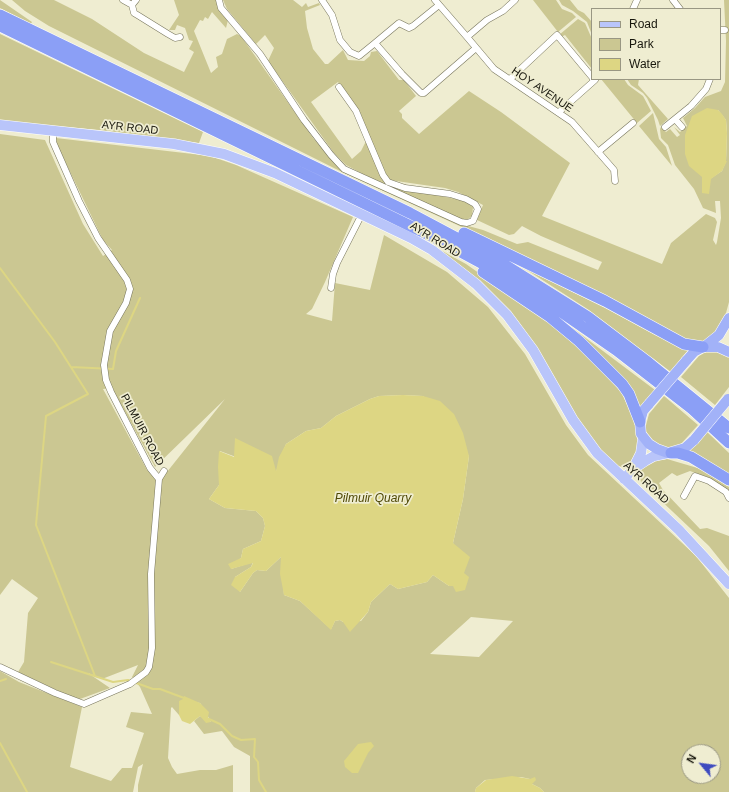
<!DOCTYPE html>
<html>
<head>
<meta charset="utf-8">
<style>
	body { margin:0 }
	#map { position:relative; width:729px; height:792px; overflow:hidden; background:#efedd1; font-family:Arial,sans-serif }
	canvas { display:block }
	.legend { position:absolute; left:591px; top:8px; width:130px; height:72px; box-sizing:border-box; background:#efedd1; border:1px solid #999783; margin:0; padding:5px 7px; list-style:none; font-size:12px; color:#18170d }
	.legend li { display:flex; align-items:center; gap:8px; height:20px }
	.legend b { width:20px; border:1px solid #999783 }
	.north { position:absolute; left:681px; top:744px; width:40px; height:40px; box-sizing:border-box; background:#efedd1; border:1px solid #999783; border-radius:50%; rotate:299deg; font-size:11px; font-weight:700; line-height:16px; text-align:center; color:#18170d }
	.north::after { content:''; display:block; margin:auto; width:14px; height:18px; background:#3e4bbf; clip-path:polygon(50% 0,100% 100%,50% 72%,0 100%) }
</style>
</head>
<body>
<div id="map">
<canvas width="729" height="792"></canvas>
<ul class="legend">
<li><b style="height:5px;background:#b9c5fa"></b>Road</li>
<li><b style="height:11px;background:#cbc792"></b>Park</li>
<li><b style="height:11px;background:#ddd683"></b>Water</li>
</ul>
<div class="north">N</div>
</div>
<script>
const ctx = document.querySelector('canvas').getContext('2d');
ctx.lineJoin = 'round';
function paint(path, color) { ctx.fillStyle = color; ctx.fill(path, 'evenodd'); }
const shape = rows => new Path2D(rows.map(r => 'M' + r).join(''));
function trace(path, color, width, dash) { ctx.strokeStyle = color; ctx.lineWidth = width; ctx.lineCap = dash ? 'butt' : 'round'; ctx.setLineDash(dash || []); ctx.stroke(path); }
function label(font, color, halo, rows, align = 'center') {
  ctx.font = font + ' Arial,sans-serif'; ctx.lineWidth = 3.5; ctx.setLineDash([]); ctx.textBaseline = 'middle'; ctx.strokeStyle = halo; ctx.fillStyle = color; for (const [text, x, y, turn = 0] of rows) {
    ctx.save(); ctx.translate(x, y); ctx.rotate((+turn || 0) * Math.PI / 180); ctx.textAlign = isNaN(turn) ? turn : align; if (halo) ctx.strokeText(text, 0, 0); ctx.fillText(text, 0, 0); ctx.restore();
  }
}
paint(shape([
	[0,0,32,22,31,24,0,8],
	[12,0,54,0,92,19,144,53,184,72,194,52,189,49,193,41,189,40,185,28,177,25,175,30,169,30,179,15,174,0,216,0,218,8,228,20,226,28,212,12,208,19,205,17,203,21,200,20,194,31,211,73,218,67,216,57,222,54,227,39,237,34,241,36,313,138,340,169,461,224,483,230,517,244,528,242,598,270,602,262,541,236,522,226,514,234,509,235,477,220,483,205,458,192,445,188,389,180,387,177,357,108,338,82,311,102,352,159,361,151,367,139,380,175,387,185,465,201,473,207,472,216,468,219,461,220,389,188,346,165,334,153,268,61,274,48,265,35,256,44,227,9,223,0,293,0,302,7,306,3,308,7,319,3,320,5,305,11,307,28,313,49,325,64,328,64,343,50,348,60,364,61,370,56,371,52,377,51,399,80,404,80,416,96,399,111,402,114,402,118,419,134,469,91,501,112,570,163,542,216,662,264,671,243,706,214,715,218,717,222,713,240,716,245,717,242,721,218,720,201,715,201,716,213,703,208,694,189,675,165,668,145,661,138,660,129,661,127,666,132,670,129,677,137,680,135,674,127,680,132,687,126,683,118,695,108,705,97,721,91,725,82,726,41,724,0,729,0,729,302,726,313,715,333,704,341,697,343,691,342,477,234,342,172,49,26,25,11],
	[718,110,726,120,727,133,726,161,722,171,702,184,702,177],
	[533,0,556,0,562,9,572,13,576,17,558,32],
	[559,0,570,0,578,10,584,13,592,22,592,35,587,22,573,11,562,5],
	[578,19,585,23,592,39,592,69,565,35,561,37,559,35],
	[0,34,203,132,199,143,99,130,0,121],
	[601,79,624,79,628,85,643,96,651,111,637,123],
	[627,79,639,79,638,85,668,119,660,126,658,120,647,98,643,93,631,85],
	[653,113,659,139,666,147,672,166,639,126],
	[0,134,45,140,83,224,103,256,112,250,103,240,58,147,56,138,210,156,236,165,353,217,325,282,312,309,306,314,332,321,335,283,370,290,384,235,447,272,488,307,525,354,566,425,588,455,696,556,729,598,729,792,544,792,540,788,532,784,530,779,521,777,485,780,476,788,475,792,250,792,250,756,234,747,222,731,204,734,194,721,200,716,211,722,204,709,200,703,183,700,179,709,179,715,172,707,171,708,168,758,172,767,177,774,200,770,216,770,233,765,233,792,138,792,138,785,143,764,138,767,133,792,0,792,0,671,19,682,82,707,70,767,111,781,122,768,132,768,144,733,126,727,131,712,152,714,140,687,132,677,138,665,102,679,88,673,110,688,80,699,67,695,18,672,24,662,28,613,38,598,12,579,0,595],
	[112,388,155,467,225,399,163,477,147,470,103,389],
	[403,395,423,396,469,456,463,499,453,543,464,573,453,586,449,586,433,575,427,582,398,589,390,584,371,602,368,612,361,621,343,622,340,620,335,621,331,629,300,601,284,595,281,557,266,571,257,570,253,573,240,592,235,577,251,567,253,562,231,569,241,558,243,549,261,541,265,526,263,518,256,511,225,508,209,499,219,485,220,451,276,472,286,444,306,431,321,428,336,416,370,399,379,396],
	[471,617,513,621,479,657,430,654],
	[689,752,713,752,713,776,689,776],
	[435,247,466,264,547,321,586,355,621,392,636,423,638,440,636,453,629,464,623,467,613,465,576,422,549,371,473,277],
	[513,261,533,269,538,275,607,309,655,335,689,350,671,372,589,310],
	[559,318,655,390,639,409],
	[708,351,725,353,729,357,729,387,715,405,681,377,699,356],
	[664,396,698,425,680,445,672,448,662,447,653,442,648,437,645,429,649,414],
	[707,432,729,453,729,475,687,452],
	[667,459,701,469,729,487,729,496,707,477,690,471,677,476,672,473,659,483,663,490,700,529,707,528,729,536,729,571,709,546,635,476,643,466,653,461]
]), '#cbc792');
paint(shape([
	[707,108,718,110,722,114,726,120,727,133,726,161,727,161,722,171,711,179,709,194,702,193,702,177,689,166,685,154,685,135,692,116],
	[403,395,423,396,440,401,454,414,463,433,469,456,463,499,453,543,470,557,464,573,469,577,465,590,456,592,453,586,449,586,433,575,427,582,398,589,390,584,371,602,368,612,350,632,343,622,340,620,335,621,331,630,300,601,284,595,280,574,281,557,266,571,257,570,253,573,240,592,231,585,235,577,251,567,253,563,231,569,228,564,241,558,243,549,261,541,265,526,263,518,256,511,225,508,209,499,219,485,218,467,219,451,234,457,235,438,272,456,276,471,279,457,286,444,306,431,321,428,336,416,370,399,379,396],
	[184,696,200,703,209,712,208,717,211,722,206,723,200,716,190,724,182,721,179,715,179,701,183,699],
	[371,742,374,746,368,753,358,773,352,773,345,767,344,761,358,744],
	[512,776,530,779,535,777,536,780,532,784,540,788,544,792,475,792,476,788,486,780]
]), '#ddd683');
trace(shape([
	[0,268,55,342,88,394,46,416,36,525,95,676],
	[71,367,113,369,116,351,140,298],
	[51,662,113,682,128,680,153,689,160,689,184,698],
	[0,681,6,679],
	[209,719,220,724,232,736,241,740,255,739,254,757,258,762,259,780,266,792],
	[0,743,27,792]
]), '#ddd683', 2);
const minor = shape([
	[123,0,132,5,136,0],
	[219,0,221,8,260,54,304,120,331,155,344,169,461,222,467,223,473,221,478,209,475,204,466,199,450,194,405,188,388,182,383,175,356,111,339,87],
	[322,0,332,15,340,40,350,52,359,56,375,43,402,74,421,93,424,93,476,48],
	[435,0,467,37,487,20,503,11,515,0],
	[673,0,680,9],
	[132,5,134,13,139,16,168,34,175,38,180,37],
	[633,9,637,0],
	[720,30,725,30],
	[467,37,494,69,572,122,614,170,615,181],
	[375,43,399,23,409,28,413,26,439,5],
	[510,79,557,35,592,77],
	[559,112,595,80,593,79],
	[675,119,682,127],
	[665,127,691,106,706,89,710,79],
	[598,152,633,123],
	[331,288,333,274,337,263,362,214],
	[159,479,164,471],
	[684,496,695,476,709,481,726,492,729,498],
	[0,667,55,693,84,704,130,684,146,672,149,667,152,648,151,574,159,479,150,468,111,392,106,380,104,365,110,331,126,303,130,289,127,280,98,238,79,201,53,142,53,131]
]);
const primary = shape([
	[0,125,174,144,224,154,275,173,411,238,432,250,476,284,507,315,533,350,573,420,597,453,679,530,729,584],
	[634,467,641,453,643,438],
	[624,479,633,469,645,461,654,456,668,453]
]);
const trunk = shape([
	[704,347,719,335,729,318],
	[686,361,694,352,703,347,718,347,729,352],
	[649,404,643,411,640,422,641,434,649,444,657,449,668,453,685,448,694,440]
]);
const motorway = shape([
	[0,15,410,213,489,255,588,317,649,363,729,428],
	[0,26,433,237,505,276,538,296,616,350,692,409,729,443],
	[464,233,605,301,684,344,703,347],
	[483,272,550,317,579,341,622,384,629,394,640,422],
	[671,453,678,453,691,457,729,480]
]);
trace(minor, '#77755c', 7);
trace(primary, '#fff', 11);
trace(trunk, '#fff', 11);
trace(motorway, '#fff', 12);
trace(minor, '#fff', 6);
trace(primary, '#b9c5fa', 10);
trace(trunk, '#a2b2f8', 10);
trace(motorway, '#8b9ff6', 11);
const trunkBridge = shape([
	[649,404,686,361],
	[694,440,728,399]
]);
trace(trunkBridge, '#fff', 11, []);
trace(trunkBridge, '#a2b2f8', 10);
label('11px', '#18170d', '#efedd1', [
	["HOY AVENUE",542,90,34],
	["AYR ROAD",130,128,6],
	["AYR ROAD",435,240,32],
	["PILMUIR ROAD",142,430,62],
	["AYR ROAD",646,483,42]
]);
label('italic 12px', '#4e4805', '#efedd1', [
	["Pilmuir Quarry",373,499]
]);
</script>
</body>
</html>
